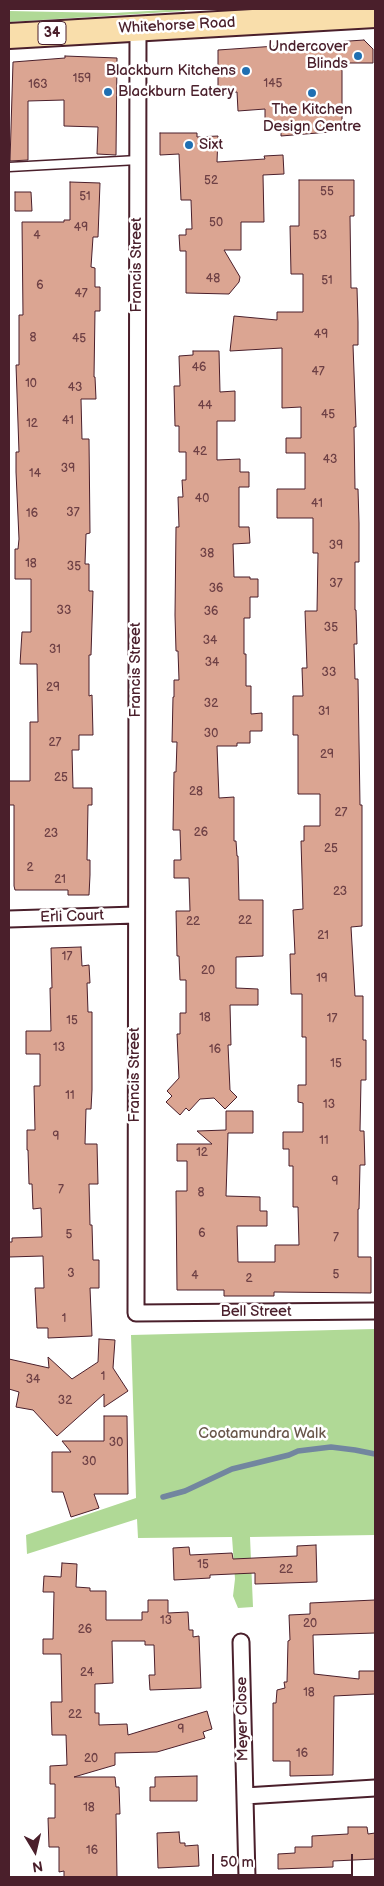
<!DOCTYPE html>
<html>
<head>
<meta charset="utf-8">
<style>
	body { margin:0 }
	#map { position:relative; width:384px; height:1886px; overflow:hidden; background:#fff; font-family:"Balsamiq Sans",sans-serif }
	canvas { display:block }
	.frame { position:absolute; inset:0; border:10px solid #4a1f2b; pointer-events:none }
	.north { position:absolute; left:10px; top:1826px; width:50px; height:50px; -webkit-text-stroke:4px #fff; paint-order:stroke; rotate:171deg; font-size:14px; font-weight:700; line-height:20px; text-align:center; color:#4a1f2b }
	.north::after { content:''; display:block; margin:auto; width:18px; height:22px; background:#4a1f2b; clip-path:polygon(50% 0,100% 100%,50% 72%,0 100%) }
	.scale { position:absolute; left:212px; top:1854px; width:141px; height:22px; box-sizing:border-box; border:2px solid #4a1f2b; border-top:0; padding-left:6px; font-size:15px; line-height:18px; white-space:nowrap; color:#4a1f2b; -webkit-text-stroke:4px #fff; paint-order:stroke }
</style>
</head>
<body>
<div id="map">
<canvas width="384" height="1886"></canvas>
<div class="frame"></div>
<div class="north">N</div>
<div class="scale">50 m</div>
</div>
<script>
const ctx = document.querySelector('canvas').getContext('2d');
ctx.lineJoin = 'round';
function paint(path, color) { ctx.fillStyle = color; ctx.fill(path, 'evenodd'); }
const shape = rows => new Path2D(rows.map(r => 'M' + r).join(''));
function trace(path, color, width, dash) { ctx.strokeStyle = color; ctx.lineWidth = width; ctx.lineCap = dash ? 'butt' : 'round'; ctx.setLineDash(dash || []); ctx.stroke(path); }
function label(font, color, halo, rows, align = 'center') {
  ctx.font = font + ' "Balsamiq Sans",sans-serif'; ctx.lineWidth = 5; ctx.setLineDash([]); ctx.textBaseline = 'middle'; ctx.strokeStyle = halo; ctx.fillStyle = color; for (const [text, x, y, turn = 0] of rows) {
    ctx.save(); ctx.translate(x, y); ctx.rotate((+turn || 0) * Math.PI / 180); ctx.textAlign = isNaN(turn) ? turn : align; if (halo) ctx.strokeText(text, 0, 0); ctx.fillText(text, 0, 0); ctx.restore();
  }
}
paint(shape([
	[184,9,185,11,9,22,9,11,113,13],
	[375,1329,375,1535,250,1537,253,1607,238,1608,233,1596,235,1579,232,1537,138,1538,137,1519,27,1554,26,1535,136,1498,131,1335]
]), '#b0d996');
trace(shape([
	[163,1497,185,1491,232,1469,289,1455,298,1451,331,1447,355,1450,375,1454]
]), '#72869f', 5.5);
const building = shape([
	[364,40,373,49,373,63,342,63,342,131,281,136,281,122,265,123,265,109,238,111,237,92,218,94,218,50,364,40],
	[65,56,117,58,116,155,97,154,98,127,64,126,64,100,28,101,28,160,10,161,13,62,65,58,65,56],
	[160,133,197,133,197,137,218,136,217,162,265,159,264,156,283,155,284,174,263,175,264,222,241,222,241,250,224,250,240,277,239,282,229,294,186,293,186,251,180,251,179,235,186,235,186,229,192,229,191,200,181,200,179,154,160,155,160,133],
	[299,180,354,180,354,216,350,216,351,288,357,288,358,322,358,345,353,345,356,427,354,427,355,489,358,489,359,523,359,562,355,562,355,610,356,610,357,644,354,644,355,679,358,679,360,805,362,805,362,926,351,927,355,996,363,996,363,1040,366,1040,366,1080,361,1080,360,1131,364,1131,365,1165,360,1165,359,1209,358,1209,358,1257,371,1257,371,1293,274,1292,274,1296,224,1296,224,1290,177,1290,176,1191,187,1191,187,1161,177,1161,177,1144,212,1144,197,1131,226,1130,226,1111,253,1111,253,1133,228,1133,226,1196,260,1197,260,1211,267,1211,267,1226,237,1226,238,1262,275,1262,275,1245,299,1245,298,1207,293,1207,293,1166,289,1166,289,1149,283,1149,283,1132,303,1132,303,1103,298,1102,298,1085,306,1085,306,1037,302,1037,302,994,291,994,290,954,295,954,293,910,303,909,301,841,304,841,304,826,320,826,320,794,298,794,298,735,293,735,293,696,303,696,302,668,307,668,305,611,317,611,318,553,313,553,313,518,277,518,277,489,305,489,305,453,286,453,286,438,301,438,301,407,282,408,282,348,230,351,234,316,277,320,277,312,303,312,303,274,291,274,290,226,299,226,299,180],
	[70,182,100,183,98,237,93,237,91,267,95,268,95,287,100,287,100,311,95,311,94,377,95,377,96,399,81,399,82,439,89,439,90,533,86,534,85,564,89,564,89,591,93,591,91,655,89,655,89,696,92,695,93,735,79,735,79,750,72,750,73,788,92,788,92,805,88,805,87,860,90,860,90,875,89,895,68,895,68,890,15,890,14,886,14,805,9,805,9,781,30,781,30,722,38,722,37,664,20,664,22,632,31,632,31,579,15,579,15,549,18,549,19,539,16,472,16,452,19,452,16,365,19,365,19,315,23,315,22,222,64,222,64,220,70,220,70,182],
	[15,192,31,192,32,211,15,211,15,192],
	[193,351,219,351,220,392,235,391,235,421,217,421,217,460,240,459,240,472,249,472,249,487,239,487,239,527,249,527,250,543,233,544,234,577,250,577,250,579,258,579,258,597,250,597,250,618,244,618,244,654,246,654,246,686,251,686,251,714,262,713,262,731,250,731,250,743,237,743,237,746,217,746,219,798,234,797,234,841,236,841,237,856,238,856,239,900,263,900,263,956,236,957,236,988,258,989,258,1005,230,1005,231,1045,228,1045,230,1090,237,1097,225,1109,214,1098,200,1099,189,1111,186,1108,180,1115,166,1102,172,1096,167,1091,179,1078,177,1034,180,1034,180,1013,186,1013,186,980,180,980,179,956,177,956,176,911,190,911,189,878,174,878,174,860,181,860,180,830,173,830,174,772,176,772,177,742,172,742,173,697,174,697,174,680,179,680,178,651,176,651,175,615,176,527,179,527,178,497,183,497,182,480,186,480,186,452,179,452,179,426,175,426,174,386,180,386,179,356,193,355,193,351],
	[81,947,82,966,89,965,90,983,87,983,88,1012,92,1012,92,1090,91,1109,86,1109,85,1144,97,1144,98,1184,89,1184,90,1225,92,1225,93,1260,99,1260,99,1288,90,1288,92,1336,48,1338,48,1328,37,1328,35,1288,44,1288,43,1256,9,1257,9,1242,12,1242,12,1238,42,1237,41,1208,33,1209,32,1184,29,1184,28,1150,27,1150,27,1130,35,1130,34,1086,40,1086,40,1054,26,1054,26,1031,51,1031,50,988,52,988,51,948,81,947],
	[99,1339,115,1340,113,1368,128,1391,104,1407,104,1394,57,1436,33,1410,16,1407,19,1392,9,1389,9,1359,49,1368,48,1357,72,1379,98,1362,99,1339],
	[104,1416,127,1416,128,1494,94,1494,99,1508,71,1517,63,1492,52,1492,52,1452,71,1452,62,1441,104,1441,104,1416],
	[316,1545,317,1582,255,1584,255,1573,210,1575,210,1578,174,1580,173,1548,189,1547,190,1555,232,1553,233,1559,297,1556,297,1546,316,1545],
	[62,1563,77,1564,76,1587,90,1588,90,1591,106,1591,106,1620,142,1620,142,1612,148,1612,148,1600,168,1600,168,1613,188,1612,189,1630,193,1630,193,1637,199,1636,201,1688,150,1690,149,1675,155,1675,154,1645,145,1645,145,1641,112,1641,113,1683,95,1684,95,1713,99,1713,99,1725,127,1724,128,1735,207,1711,212,1729,203,1732,205,1738,157,1752,115,1753,115,1765,74,1777,115,1777,116,1787,119,1787,120,1814,116,1814,117,1877,64,1877,64,1871,59,1872,59,1847,49,1847,48,1818,55,1818,55,1784,50,1784,50,1766,67,1765,66,1735,52,1735,51,1702,62,1702,61,1654,43,1654,43,1639,53,1639,54,1592,43,1592,44,1576,61,1577,62,1563],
	[375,1600,375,1633,313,1635,314,1674,359,1679,359,1671,375,1671,375,1694,334,1696,333,1775,290,1776,290,1761,273,1761,273,1703,276,1703,277,1690,285,1688,284,1682,287,1682,288,1641,290,1640,289,1615,310,1614,310,1603,375,1600],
	[197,1776,197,1801,150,1801,150,1787,155,1787,155,1777,197,1776],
	[348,1827,367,1827,368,1834,375,1833,375,1859,333,1861,333,1867,278,1869,278,1854,295,1853,295,1847,312,1847,312,1836,348,1834,348,1827],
	[179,1832,180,1843,185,1843,185,1846,198,1845,199,1866,158,1868,157,1833,179,1832]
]);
paint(building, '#dba592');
trace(building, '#4a1f2b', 1);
const lane = shape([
	[9,167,138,160]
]);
const street = shape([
	[138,28,136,1313,375,1311],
	[9,919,135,915],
	[241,1642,247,1877],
	[245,1796,375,1788]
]);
const primary = shape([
	[9,36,375,15]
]);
trace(lane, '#4a1f2b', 11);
trace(street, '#4a1f2b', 19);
trace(primary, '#4a1f2b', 28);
trace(lane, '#fff', 8);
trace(street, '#fff', 15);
trace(primary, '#f9deab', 24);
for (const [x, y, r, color] of [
	[358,56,5,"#1f6fb2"],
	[246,71,5,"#1f6fb2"],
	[108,92,5,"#1f6fb2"],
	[312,93,5,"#1f6fb2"],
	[189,145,5,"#1f6fb2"]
]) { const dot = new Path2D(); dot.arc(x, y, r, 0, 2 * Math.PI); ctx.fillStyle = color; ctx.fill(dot); trace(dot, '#fff', 2); }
label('12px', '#6e4045', null, [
	["159",82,79],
	["145",273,84],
	["163",38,85],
	["52",211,181],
	["55",327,192],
	["51",85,197],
	["50",216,223],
	["49",81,228],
	["4",37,236],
	["53",320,236],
	["48",213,279],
	["51",327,281],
	["6",40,286],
	["47",81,294],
	["49",321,335],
	["8",33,338],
	["45",79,339],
	["46",199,368],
	["47",318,372],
	["10",31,384],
	["43",75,388],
	["44",205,406],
	["45",328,415],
	["41",68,421],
	["12",32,424],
	["42",200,452],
	["43",330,460],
	["39",68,469],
	["14",35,474],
	["40",202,499],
	["41",317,504],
	["37",73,513],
	["16",32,514],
	["39",336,546],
	["38",207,554],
	["18",31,564],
	["35",74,567],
	["37",336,584],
	["36",216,589],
	["33",64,611],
	["36",211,612],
	["35",331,628],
	["34",210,641],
	["31",55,650],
	["34",212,663],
	["33",329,673],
	["29",53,688],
	["32",211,704],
	["31",324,712],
	["30",211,734],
	["27",55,743],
	["29",327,755],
	["25",61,778],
	["28",196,792],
	["27",341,813],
	["26",201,833],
	["23",51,834],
	["25",331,849],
	["2",30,868],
	["21",60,880],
	["23",340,892],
	["22",245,921],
	["22",193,922],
	["21",323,936],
	["17",67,957],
	["20",208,971],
	["19",322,979],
	["18",205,1018],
	["17",332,1019],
	["15",72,1021],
	["13",59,1048],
	["16",215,1050],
	["15",336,1064],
	["11",70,1096],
	["13",329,1105],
	["9",56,1137],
	["11",324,1141],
	["12",202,1153],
	["9",335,1182],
	["7",61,1190],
	["8",201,1193],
	["6",202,1234],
	["5",69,1235],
	["7",336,1238],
	["3",71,1274],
	["5",336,1275],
	["4",195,1276],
	["2",249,1279],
	["1",64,1319],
	["1",103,1377],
	["34",33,1380],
	["32",65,1401],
	["30",116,1443],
	["30",89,1462],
	["15",203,1565],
	["22",286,1570],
	["13",166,1621],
	["20",310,1624],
	["26",85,1630],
	["24",87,1673],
	["18",309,1693],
	["22",75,1715],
	["9",181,1730],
	["16",302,1754],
	["20",91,1759],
	["18",89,1808],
	["16",92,1851]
]);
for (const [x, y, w] of [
	[52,33,28]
]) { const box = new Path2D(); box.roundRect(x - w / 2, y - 11.5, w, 23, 4); ctx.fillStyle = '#fff'; ctx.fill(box); trace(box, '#4a1f2b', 1); }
label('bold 14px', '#4a1f2b', null, [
	["34",52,33]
]);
label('15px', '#4a1f2b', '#fff', [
	["Whitehorse Road",177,26,-3],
	["Francis Street",137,265,-90],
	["Francis Street",136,670,-90],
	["Erli Court",72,917,-2],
	["Francis Street",135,1075,-90],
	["Bell Street",256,1312],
	["Meyer Close",243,1719,-91]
]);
label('15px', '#4a1f2b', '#fff', [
	["Undercover",348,47],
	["Blinds",348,64],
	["Blackburn Kitchens",236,71],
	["Blackburn Eatery",118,92,"left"],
	["The Kitchen",312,110,"center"],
	["Design Centre",312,127,"center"],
	["Sixt",199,145,"left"]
], 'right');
label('15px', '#69574b', '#fff', [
	["Cootamundra Walk",262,1434]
]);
</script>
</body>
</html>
